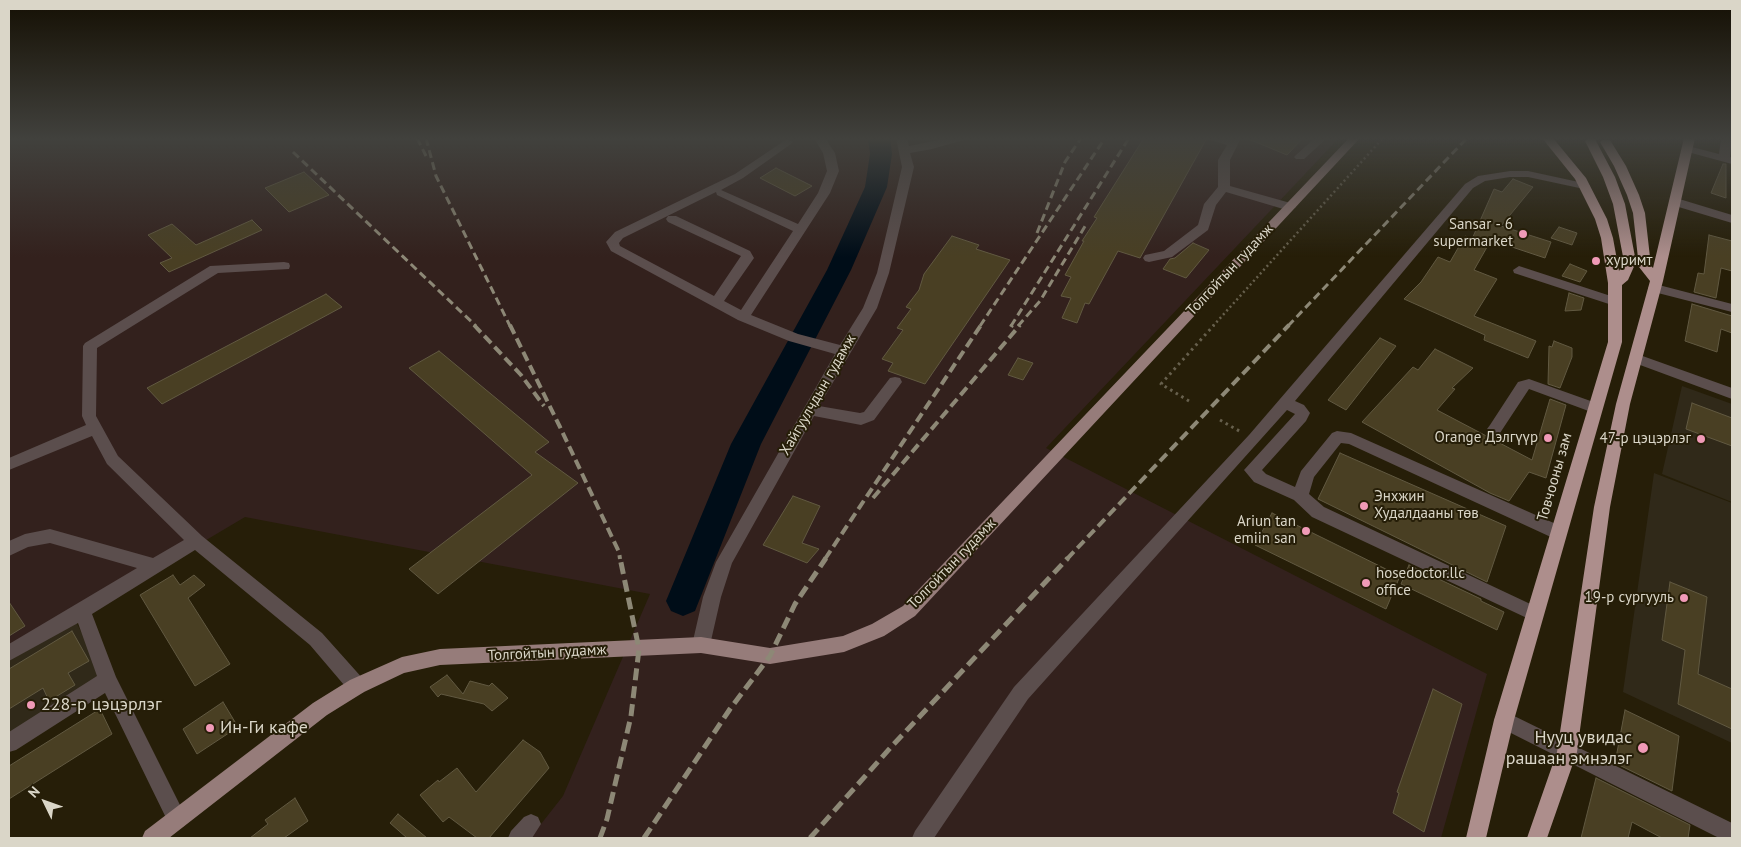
<!DOCTYPE html>
<html>
<head>
<meta charset="utf-8">
<style>
	body { margin:0 }
	#map { position:relative; width:1741px; height:847px; overflow:hidden; background:#261e08; font-family:"PT Sans",sans-serif }
	canvas { display:block }
	.frame { position:absolute; inset:0; border:10px solid #dad6c8; pointer-events:none }
	.north { position:absolute; left:20px; top:777px; width:50px; height:50px; -webkit-text-stroke:4px #261e08; paint-order:stroke; rotate:312deg; font-size:14px; font-weight:700; line-height:20px; text-align:center; color:#dad6c8 }
	.north::after { content:''; display:block; margin:auto; width:18px; height:22px; background:#dad6c8; clip-path:polygon(50% 0,100% 100%,50% 72%,0 100%) }
</style>
</head>
<body>
<div id="map">
<canvas width="1741" height="847"></canvas>
<div class="frame"></div>
<div class="north">N</div>
</div>
<script>
const ctx = document.querySelector('canvas').getContext('2d');
ctx.lineJoin = 'round';
function paint(path, color) { ctx.fillStyle = color; ctx.fill(path, 'evenodd'); }
const shape = rows => new Path2D(rows.map(r => 'M' + r).join(''));
function trace(path, color, width, dash) { ctx.strokeStyle = color; ctx.lineWidth = width; ctx.lineCap = dash ? 'butt' : 'round'; ctx.setLineDash(dash || []); ctx.stroke(path); }
function label(font, color, halo, rows, align = 'center') {
  ctx.font = font + ' "PT Sans",sans-serif'; ctx.lineWidth = 4; ctx.setLineDash([]); ctx.textBaseline = 'middle'; ctx.strokeStyle = halo; ctx.fillStyle = color; for (const [text, x, y, turn = 0] of rows) {
    ctx.save(); ctx.translate(x, y); ctx.rotate((+turn || 0) * Math.PI / 180); ctx.textAlign = isNaN(turn) ? turn : align; if (halo) ctx.strokeText(text, 0, 0); ctx.fillText(text, 0, 0); ctx.restore();
  }
}
paint(shape([
	[9,138,1339,138,1046,448,1487,674,1441,838,530,838,563,796,650,594,245,517,9,657]
]), '#33211d');
paint(shape([
	[1682,386,1732,404,1732,502,1662,474],
	[1654,473,1732,503,1732,743,1623,692],
	[76,622,102,672,99,677,9,734,9,661]
]), '#302919');
paint(shape([
	[868,138,890,138,892,154,887,187,851,270,761,444,695,611,683,616,671,611,666,601,731,444,827,270,865,187,870,154,868,138]
]), '#000d18');
const building = shape([
	[1144,138,1207,138,1140,258,1118,251,1089,304,1085,303,1077,323,1062,318,1071,298,1061,296,1071,277,1065,275,1084,241,1082,241,1097,218,1094,217,1144,138],
	[1246,138,1303,138,1287,155,1246,138],
	[1723,164,1726,164,1726,198,1711,193,1723,164],
	[776,168,812,186,795,196,760,178,776,168],
	[304,172,329,195,289,212,265,188,304,172],
	[1513,179,1533,187,1501,226,1551,242,1545,258,1491,240,1474,270,1497,279,1474,316,1536,341,1528,358,1484,340,1485,335,1404,299,1421,282,1438,257,1450,262,1465,236,1472,239,1494,189,1502,192,1513,179],
	[252,220,262,230,169,272,160,263,172,258,148,235,172,224,196,245,252,220],
	[1559,227,1577,233,1572,245,1551,238,1559,227],
	[1709,235,1732,241,1732,271,1721,268,1716,298,1694,292,1698,273,1704,274,1709,235],
	[952,236,979,245,976,249,1010,260,925,384,888,371,893,363,882,359,903,330,897,328,911,309,906,307,919,290,924,274,952,236],
	[1193,243,1209,250,1186,278,1163,269,1170,259,1175,258,1193,243],
	[1570,264,1587,271,1580,282,1562,276,1570,264],
	[1569,293,1584,298,1581,310,1565,311,1569,293],
	[326,294,342,307,162,404,147,388,326,294],
	[1692,304,1732,316,1732,333,1721,329,1717,352,1685,341,1692,304],
	[1380,338,1396,346,1346,410,1328,400,1380,338],
	[1554,341,1572,348,1572,357,1560,388,1548,384,1549,346,1552,347,1554,341],
	[1435,349,1473,368,1452,388,1455,389,1437,410,1532,460,1550,399,1566,405,1546,478,1529,472,1509,501,1490,493,1362,422,1413,367,1418,370,1435,349],
	[439,351,549,442,535,452,578,483,438,594,409,569,532,475,409,368,439,351],
	[1018,358,1033,363,1023,380,1008,375,1018,358],
	[1692,403,1732,418,1732,446,1686,429,1692,403],
	[1340,453,1506,526,1487,582,1318,499,1340,453],
	[793,496,820,506,802,543,819,549,807,563,763,545,793,496],
	[1272,513,1400,576,1386,609,1255,545,1272,513],
	[1409,565,1481,599,1481,601,1504,612,1497,630,1401,584,1409,565],
	[173,575,180,585,194,575,205,585,188,598,230,664,195,686,140,595,173,575],
	[1670,582,1707,597,1698,674,1732,689,1732,729,1678,704,1685,650,1662,640,1670,582],
	[9,602,25,626,9,636,9,602],
	[72,631,89,661,68,673,75,685,49,701,43,688,9,709,9,669,72,631],
	[447,675,463,694,470,681,489,686,492,683,508,698,492,711,484,704,441,694,438,697,430,687,447,675],
	[1433,689,1462,704,1424,832,1393,813,1399,793,1397,792,1433,689],
	[223,702,238,727,197,754,183,729,223,702],
	[100,709,112,734,9,799,9,766,100,709],
	[1625,710,1679,736,1672,791,1615,763,1625,710],
	[523,740,540,752,549,768,489,838,477,838,449,817,443,822,420,795,438,780,439,782,457,768,476,792,523,740],
	[1596,778,1690,825,1688,838,1662,838,1632,822,1628,838,1581,838,1596,778],
	[295,798,308,821,284,838,250,838,268,824,265,820,295,798],
	[398,814,427,838,407,838,390,823,398,814]
]);
paint(building, '#493f23');
trace(building, '#615941', 1);
trace(shape([
	[1213,326,1383,138]
]), '#67604d', 2.5, [2, 3]);
trace(shape([
	[1189,401,1161,384,1214,325],
	[1220,420,1241,432]
]), '#67604d', 3, [2.5, 4]);
paint(shape([
	[814,138,825,138,835,153,839,171,830,193,751,315,798,334,840,345,863,308,877,273,902,167,896,138,907,138,909,146,948,138,965,138,964,140,932,149,910,153,914,167,889,273,877,308,819,406,860,413,864,412,890,378,895,377,900,378,902,382,874,420,861,425,814,416,732,563,721,597,710,645,707,651,701,653,695,651,692,645,703,597,716,562,835,354,789,341,738,320,611,251,606,242,615,232,735,174,787,139,793,142,791,144,743,178,721,190,798,224,818,193,827,171,823,153,814,138],
	[716,192,717,195,793,231,741,310,724,301,754,258,750,251,676,216,668,216,666,219,668,222,741,256,714,296,620,246,619,243,623,238,716,192],
	[1209,138,1241,138,1230,160,1230,186,1294,204,1296,207,1290,211,1226,192,1216,205,1208,230,1172,257,1149,262,1145,261,1143,258,1145,255,1164,251,1198,225,1204,204,1218,187,1218,160,1227,145,1210,140,1209,138],
	[1315,138,1327,138,1304,159,1296,159,1294,157,1296,155,1315,138],
	[1721,138,1732,138,1730,157,1732,158,1732,164,1684,151,1682,149,1688,146,1719,154,1721,138],
	[1510,171,1528,171,1588,184,1590,186,1584,189,1528,177,1510,177,1485,181,1473,188,1295,401,1304,405,1310,413,1306,421,1262,470,1266,474,1295,487,1301,471,1332,433,1337,431,1351,433,1565,528,1567,533,1565,538,1559,540,1553,538,1349,444,1341,443,1314,477,1309,494,1324,507,1541,609,1544,614,1541,619,1535,622,1529,619,1312,517,1294,500,1254,482,1244,470,1295,414,1287,410,1028,699,934,838,912,838,915,831,1014,687,1249,435,1465,184,1478,176,1510,171],
	[1676,198,1732,215,1732,223,1672,205,1670,202,1676,198],
	[284,262,289,263,290,266,289,269,218,273,97,348,96,416,118,456,202,536,322,633,364,680,366,686,364,692,357,695,350,692,310,645,195,550,92,614,116,677,187,819,184,826,177,829,170,826,105,693,16,750,9,752,9,732,97,676,78,623,9,661,9,644,137,568,50,543,28,547,9,556,9,541,25,534,50,529,153,558,184,540,107,464,92,436,9,470,9,458,86,425,82,416,83,346,85,343,210,266,284,262],
	[1519,266,1620,299,1622,302,1620,305,1615,306,1514,273,1513,270,1519,266],
	[1655,284,1732,304,1732,312,1650,291,1648,288,1650,285,1655,284],
	[1637,354,1732,388,1732,399,1632,362,1630,359,1632,356,1637,354],
	[1529,379,1599,404,1601,408,1599,412,1594,413,1529,389,1500,433,1495,435,1490,433,1487,429,1490,425,1518,382,1529,379],
	[1504,711,1732,823,1732,838,1719,838,1497,726,1494,720,1497,714,1504,711],
	[531,814,538,817,541,824,532,838,508,838,511,831,524,817,531,814]
]), '#5b4e4d');
paint(shape([
	[1349,138,1360,138,915,616,884,636,844,652,770,664,701,653,440,665,404,673,364,692,327,715,169,838,142,838,145,831,313,703,350,680,402,657,440,649,701,637,770,648,843,636,872,624,903,606,1349,138]
]), '#967c7a');
paint(shape([
	[1542,138,1553,138,1586,178,1607,219,1613,238,1619,271,1624,262,1613,204,1603,177,1585,141,1587,139,1595,139,1615,177,1625,204,1636,262,1628,280,1622,285,1622,342,1514,720,1486,838,1466,838,1494,720,1608,342,1608,283,1601,238,1595,219,1575,179,1542,138],
	[1684,138,1695,138,1663,281,1630,404,1610,507,1577,752,1547,838,1527,838,1557,752,1594,507,1616,404,1650,281,1639,267,1633,213,1627,195,1614,166,1600,142,1602,140,1610,140,1626,166,1639,195,1645,213,1651,266,1653,268,1684,138]
]), '#ad8e8c');
trace(shape([
	[417,138,426,156],
	[426,138,436,176,510,326],
	[293,152,476,326],
	[1037,233,1065,162,1081,138],
	[980,326,1105,138],
	[1011,326,1129,138],
	[1018,326,1040,301,1087,223],
	[1288,326,1467,138]
]), '#8d8876', 3, [8, 4.5]);
trace(shape([
	[474,325,521,375,544,406],
	[510,325,560,427,619,552,620,559],
	[1011,327,1012,325],
	[873,498,1020,325],
	[825,559,981,325],
	[1067,559,1289,325]
]), '#8d8876', 4, [10, 5]);
trace(shape([
	[600,838,607,819,631,716,639,649,620,558],
	[644,838,730,709,770,656,795,604,826,558],
	[810,838,892,746,1068,558]
]), '#8d8876', 5, [12, 6]);
const sky = ctx.createLinearGradient(0, 0, 0, 257);
sky.addColorStop(0, '#151004');
sky.addColorStop(0.54, '#41413d');
sky.addColorStop(1, '#41413d00');
ctx.fillStyle = sky;
ctx.fillRect(0, 0, 1741, 257);
for (const [x, y, r, color] of [
	[1523,234,5,"#f09ab7"],
	[1596,261,5,"#f09ab7"],
	[1548,438,5,"#f09ab7"],
	[1701,439,5,"#f09ab7"],
	[1364,506,5,"#f09ab7"],
	[1306,531,5,"#f09ab7"],
	[1366,583,5,"#f09ab7"],
	[1684,598,5,"#f09ab7"],
	[31,705,5,"#f09ab7"],
	[210,728,5,"#f09ab7"],
	[1643,748,6,"#f09ab7"]
]) { const dot = new Path2D(); dot.arc(x, y, r, 0, 2 * Math.PI); ctx.fillStyle = color; ctx.fill(dot); trace(dot, '#261e08', 2); }
label('15px', '#dad6c8', '#261e08', [
	["Sansar - 6",1513,225],
	["supermarket",1513,242],
	["хуримт",1606,261,"left"],
	["Orange Дэлгүүр",1538,438],
	["47-р цэцэрлэг",1691,439],
	["Энхжин",1374,497,"left"],
	["Худалдааны төв",1374,514,"left"],
	["Ariun tan",1296,522],
	["emiin san",1296,539],
	["hosedoctor.llc",1376,574,"left"],
	["office",1376,591,"left"],
	["19-р сургууль",1674,598]
], 'right');
label('15px', '#dad6c8', '#261e08', [
	["Толгойтын гудамж",1230,270,-47],
	["Хайгуулчдын гудамж",818,395,-60],
	["Товчооны зам",1555,477,-74],
	["Толгойтын гудамж",952,564,-46],
	["Толгойтын гудамж",547,653,-3]
]);
label('18px', '#dad6c8', '#261e08', [
	["228-р цэцэрлэг",41,705],
	["Ин-Ги кафе",220,728],
	["Нууц увидас",1632,738,"right"],
	["рашаан эмнэлэг",1632,759,"right"]
], 'left');
</script>
</body>
</html>
